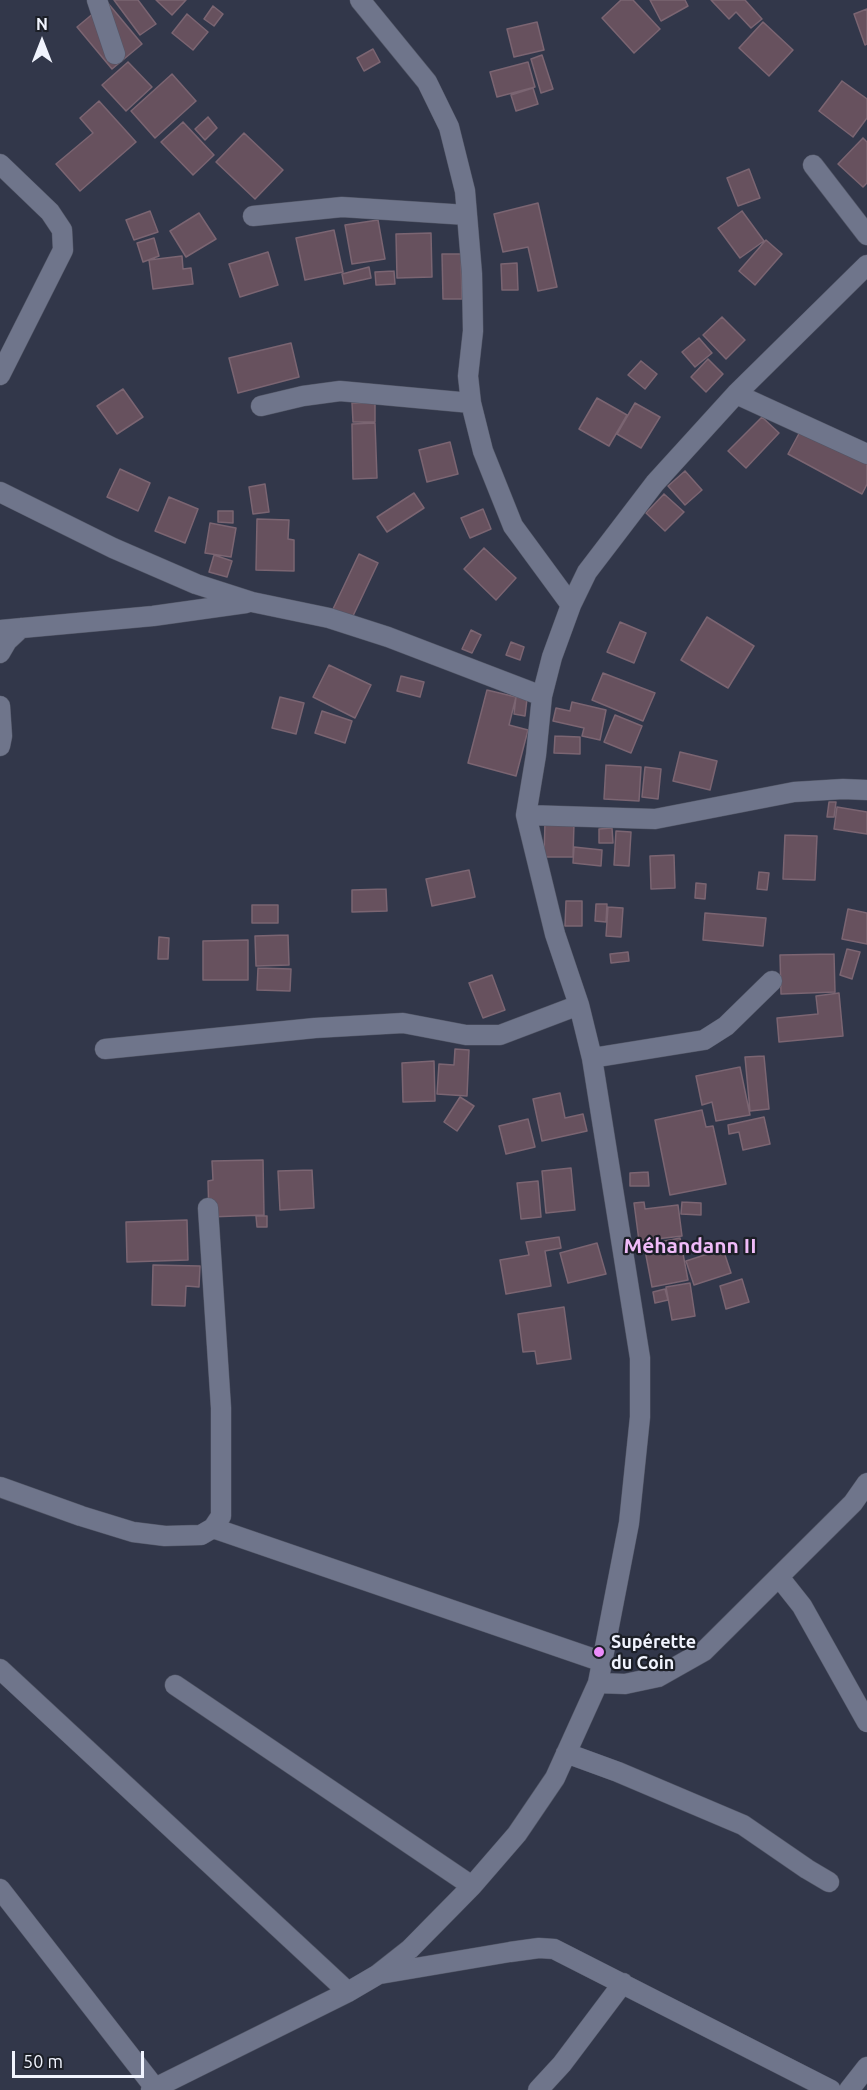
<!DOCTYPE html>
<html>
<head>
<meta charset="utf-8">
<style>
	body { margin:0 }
	#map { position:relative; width:867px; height:2090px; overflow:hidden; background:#32374a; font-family:Ubuntu,sans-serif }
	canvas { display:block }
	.north { position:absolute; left:12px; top:12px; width:60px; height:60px; -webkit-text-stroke:4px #1c1f27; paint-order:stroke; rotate:0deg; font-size:16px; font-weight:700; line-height:24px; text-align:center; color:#f1f4fe }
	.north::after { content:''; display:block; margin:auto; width:21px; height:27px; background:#f1f4fe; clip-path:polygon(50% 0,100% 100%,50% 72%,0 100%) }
	.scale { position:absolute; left:12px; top:2051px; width:132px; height:27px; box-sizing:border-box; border:3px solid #f1f4fe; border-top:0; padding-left:8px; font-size:18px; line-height:21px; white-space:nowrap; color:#f1f4fe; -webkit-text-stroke:4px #1c1f27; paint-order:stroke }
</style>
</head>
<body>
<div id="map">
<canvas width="867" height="2090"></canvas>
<div class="north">N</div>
<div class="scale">50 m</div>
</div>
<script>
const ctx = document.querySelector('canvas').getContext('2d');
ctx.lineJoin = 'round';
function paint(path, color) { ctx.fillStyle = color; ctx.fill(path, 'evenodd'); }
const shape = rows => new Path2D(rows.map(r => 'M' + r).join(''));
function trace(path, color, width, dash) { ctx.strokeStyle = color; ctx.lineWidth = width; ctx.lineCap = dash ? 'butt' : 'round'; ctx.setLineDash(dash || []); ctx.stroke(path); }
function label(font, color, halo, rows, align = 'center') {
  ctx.font = font + ' Ubuntu,sans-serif'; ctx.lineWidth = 4.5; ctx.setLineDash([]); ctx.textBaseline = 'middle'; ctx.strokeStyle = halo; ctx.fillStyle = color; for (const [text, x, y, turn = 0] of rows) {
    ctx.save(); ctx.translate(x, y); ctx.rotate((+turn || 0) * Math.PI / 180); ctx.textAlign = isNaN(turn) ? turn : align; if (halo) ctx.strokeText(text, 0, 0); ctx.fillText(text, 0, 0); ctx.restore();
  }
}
const building = shape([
	[114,0,138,0,156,24,140,35,114,0],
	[156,0,186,0,172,15,156,0],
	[621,0,633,0,660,29,634,53,602,18,621,0],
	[650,0,685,0,688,6,661,21,650,0],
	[711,0,745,0,762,19,751,28,736,12,729,19,711,0],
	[107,2,142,44,112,69,77,27,107,2],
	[213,6,223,14,214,26,204,19,213,6],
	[867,9,867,44,865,45,854,14,867,9],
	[187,14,208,32,193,50,172,33,187,14],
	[537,22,544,50,514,57,507,29,537,22],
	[763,22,793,50,769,76,739,48,763,22],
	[373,49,380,62,364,71,357,58,373,49],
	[542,55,553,89,541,93,531,59,542,55],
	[128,62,152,87,126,111,102,85,128,62],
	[528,62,535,87,497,97,490,72,528,62],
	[172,74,196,101,155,138,131,111,172,74],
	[842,81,867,99,867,118,853,137,819,111,842,81],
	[533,88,538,104,516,111,511,95,533,88],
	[99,101,136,142,80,191,56,164,93,133,80,118,99,101],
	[208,117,217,128,205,140,195,129,208,117],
	[183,122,214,155,193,175,161,142,183,122],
	[244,133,283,170,255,199,216,162,244,133],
	[863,138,867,142,867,183,863,187,838,164,863,138],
	[749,169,760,198,738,206,727,178,749,169],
	[538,203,557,287,538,291,528,247,503,252,494,214,538,203],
	[150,211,158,232,134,240,126,220,150,211],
	[742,211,764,241,740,258,718,228,742,211],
	[199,213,216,239,186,257,170,231,199,213],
	[378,220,385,259,352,264,345,225,378,220],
	[334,230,343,272,305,280,296,238,334,230],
	[431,233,432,277,397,278,396,234,431,233],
	[154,238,159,256,143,262,137,243,154,238],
	[766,240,782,254,755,285,739,271,766,240],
	[268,252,278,285,240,297,229,264,268,252],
	[442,254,461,254,462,299,443,299,442,254],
	[182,256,183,269,191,268,193,284,153,289,149,260,182,256],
	[517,263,518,290,502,290,501,264,517,263],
	[369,267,371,278,344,284,342,274,369,267],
	[394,271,395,284,376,285,375,272,394,271],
	[722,317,745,340,726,359,703,335,722,317],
	[699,338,712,353,695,367,682,352,699,338],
	[291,343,299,377,238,393,229,358,291,343],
	[708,359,723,374,706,392,691,377,708,359],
	[641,361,657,374,645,389,628,375,641,361],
	[123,389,143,417,117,434,97,406,123,389],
	[597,398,627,415,609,446,579,429,597,398],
	[352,403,375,403,375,422,353,422,352,403],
	[635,403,660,417,641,448,617,434,635,403],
	[762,417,779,433,746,468,728,451,762,417],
	[375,423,377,478,353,479,352,424,375,423],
	[802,428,867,463,867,484,862,494,788,454,802,428],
	[450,442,458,474,427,482,419,450,450,442],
	[120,469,150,483,138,511,107,497,120,469],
	[685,471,702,490,685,505,668,486,685,471],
	[265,484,269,512,253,514,249,487,265,484],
	[414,493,424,508,387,532,377,517,414,493],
	[664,494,684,512,665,531,646,513,664,494],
	[169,497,198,509,185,543,155,531,169,497],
	[483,509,491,529,470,538,461,518,483,509],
	[218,511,233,511,233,523,218,522,218,511],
	[257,519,289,520,288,539,294,540,294,571,256,570,257,519],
	[210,523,236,528,231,557,205,553,210,523],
	[484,548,516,578,496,600,464,569,484,548],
	[359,554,378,563,352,618,333,609,359,554],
	[214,555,232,561,227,577,209,572,214,555],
	[707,617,754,646,728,688,681,660,707,617],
	[620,622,646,633,634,663,607,652,620,622],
	[471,630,481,635,472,653,462,649,471,630],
	[511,642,524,647,520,660,506,655,511,642],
	[329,665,371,685,355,718,313,697,329,665],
	[603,673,655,693,643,721,592,700,603,673],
	[401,676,424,682,420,697,397,691,401,676],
	[487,690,516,697,509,725,528,730,516,776,468,763,487,690],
	[280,697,304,703,296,734,272,728,280,697],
	[516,697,527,699,525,716,514,714,516,697],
	[572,702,606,710,600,740,582,736,584,728,553,721,556,708,570,711,572,702],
	[322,711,352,721,345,743,315,733,322,711],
	[615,715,642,726,631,753,604,742,615,715],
	[555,736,580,737,580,754,554,753,555,736],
	[680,752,717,761,710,790,673,781,680,752],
	[606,765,641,767,639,801,604,799,606,765],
	[645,767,661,769,658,799,642,797,645,767],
	[829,802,836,802,834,817,827,817,829,802],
	[837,807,867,812,867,834,834,829,837,807],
	[545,822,574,823,573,857,544,857,545,822],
	[612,828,613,843,599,843,599,829,612,828],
	[616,831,631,832,629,866,614,865,616,831],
	[785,835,817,836,815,880,783,879,785,835],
	[574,847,602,850,601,866,573,863,574,847],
	[674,855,675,888,651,889,650,856,674,855],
	[469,870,475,897,432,906,426,879,469,870],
	[759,872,769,873,767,890,757,889,759,872],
	[696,883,706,884,705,899,695,898,696,883],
	[386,889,387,911,352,912,352,890,386,889],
	[566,901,582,901,582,926,565,926,566,901],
	[596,904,607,904,606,922,595,921,596,904],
	[252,905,278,905,278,923,252,923,252,905],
	[608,907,623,908,621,937,606,936,608,907],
	[848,909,867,913,867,944,842,939,848,909],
	[705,913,766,918,763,946,703,940,705,913],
	[288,935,289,965,256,966,255,936,288,935],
	[159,937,169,938,168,959,158,959,159,937],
	[248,940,248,980,203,980,203,941,248,940],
	[847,949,860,952,852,979,840,975,847,949],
	[628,952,629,961,611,963,610,954,628,952],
	[834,954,835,992,781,994,780,955,834,954],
	[258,968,291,969,290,991,257,990,258,968],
	[492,975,505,1010,483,1018,469,983,492,975],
	[839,993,843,1036,779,1042,777,1018,818,1014,816,996,839,993],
	[455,1049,469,1050,467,1096,437,1094,439,1064,454,1065,455,1049],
	[764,1056,769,1109,750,1111,745,1057,764,1056],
	[434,1061,435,1101,403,1102,402,1063,434,1061],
	[740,1067,750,1115,716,1121,712,1102,702,1105,696,1076,740,1067],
	[560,1093,565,1118,583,1114,587,1131,542,1141,533,1099,560,1093],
	[460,1097,474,1106,457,1131,444,1122,460,1097],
	[702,1110,706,1127,713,1126,726,1184,670,1195,655,1120,702,1110],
	[764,1117,770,1144,743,1150,739,1132,729,1134,728,1125,764,1117],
	[528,1119,535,1147,506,1154,499,1126,528,1119],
	[263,1160,264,1215,209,1217,208,1181,213,1180,212,1161,263,1160],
	[571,1168,575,1210,546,1213,542,1171,571,1168],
	[312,1170,314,1208,280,1210,278,1171,312,1170],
	[648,1172,649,1186,630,1186,630,1173,648,1172],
	[538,1181,541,1217,521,1219,517,1183,538,1181],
	[644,1202,645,1209,678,1205,682,1236,639,1241,634,1203,644,1202],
	[682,1202,701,1203,701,1215,681,1214,682,1202],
	[256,1216,267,1216,267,1227,257,1227,256,1216],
	[187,1220,188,1260,127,1262,126,1222,187,1220],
	[559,1237,561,1248,545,1251,551,1286,506,1294,500,1260,529,1255,526,1242,559,1237],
	[680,1238,688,1280,652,1287,644,1245,680,1238],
	[597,1243,606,1274,568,1283,560,1253,597,1243],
	[723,1249,731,1273,694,1285,686,1261,723,1249],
	[153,1265,200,1266,199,1287,186,1286,185,1306,152,1305,153,1265],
	[742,1279,749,1302,726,1309,720,1286,742,1279],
	[690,1283,695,1316,672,1320,666,1287,690,1283],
	[665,1289,668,1300,655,1303,653,1292,665,1289],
	[564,1307,571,1359,537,1364,535,1351,523,1352,518,1314,564,1307]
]);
paint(building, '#67515e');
trace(building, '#7b6572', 1.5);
const minor = shape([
	[97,0,115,54],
	[360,0,427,82,449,127,465,191,472,274,473,331,468,376,471,403,483,451,513,526,571,605],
	[0,164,50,212,62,230,63,250,0,375],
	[813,165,867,235],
	[253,216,342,207,467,215],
	[736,394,867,454],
	[261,406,303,396,340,391,471,403],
	[0,492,113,548,196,584,252,602,329,618,388,637,542,696],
	[0,630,153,616,246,603],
	[0,653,7,641,21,628],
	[0,706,2,736,0,746],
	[526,815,655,819,794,792,843,789,867,790],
	[105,1049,315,1028,403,1023,466,1035,500,1035,579,1005],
	[592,1058,704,1040,726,1026,772,981],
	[0,1487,81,1516,133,1532,165,1536,201,1535,213,1528,221,1516,221,1408,208,1208],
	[213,1528,603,1662],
	[779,1577,802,1606,867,1722],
	[0,1669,348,1992],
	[598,1683,625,1684,658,1677,704,1651,853,1503,867,1483],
	[175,1685,472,1886],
	[566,1753,618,1772,743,1825,807,1869,829,1882],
	[0,1889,155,2088],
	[380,1974,510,1952,539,1948,554,1949,831,2090],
	[151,2090,348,1992,377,1975,410,1949,472,1886,517,1834,555,1778,598,1683,629,1523,640,1417,640,1358,592,1058,579,1005,555,934,526,815,536,755,542,696,552,657,571,605,587,572,655,483,736,394,867,265],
	[538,2090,562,2064,623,1983],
	[849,2090,867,2067]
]);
trace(minor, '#525666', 21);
trace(minor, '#6f758b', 20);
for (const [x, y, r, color] of [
	[599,1652,6,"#ec8cfb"]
]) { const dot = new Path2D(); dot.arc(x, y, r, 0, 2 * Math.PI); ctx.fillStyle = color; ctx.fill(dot); trace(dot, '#1c1f27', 2); }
label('bold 18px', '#f1f4fe', '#1c1f27', [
	["Supérette",611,1642],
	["du Coin",611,1663]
], 'left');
label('bold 21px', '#f0bbf8', '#1c1f27', [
	["Méhandann II",690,1246]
]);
</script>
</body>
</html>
